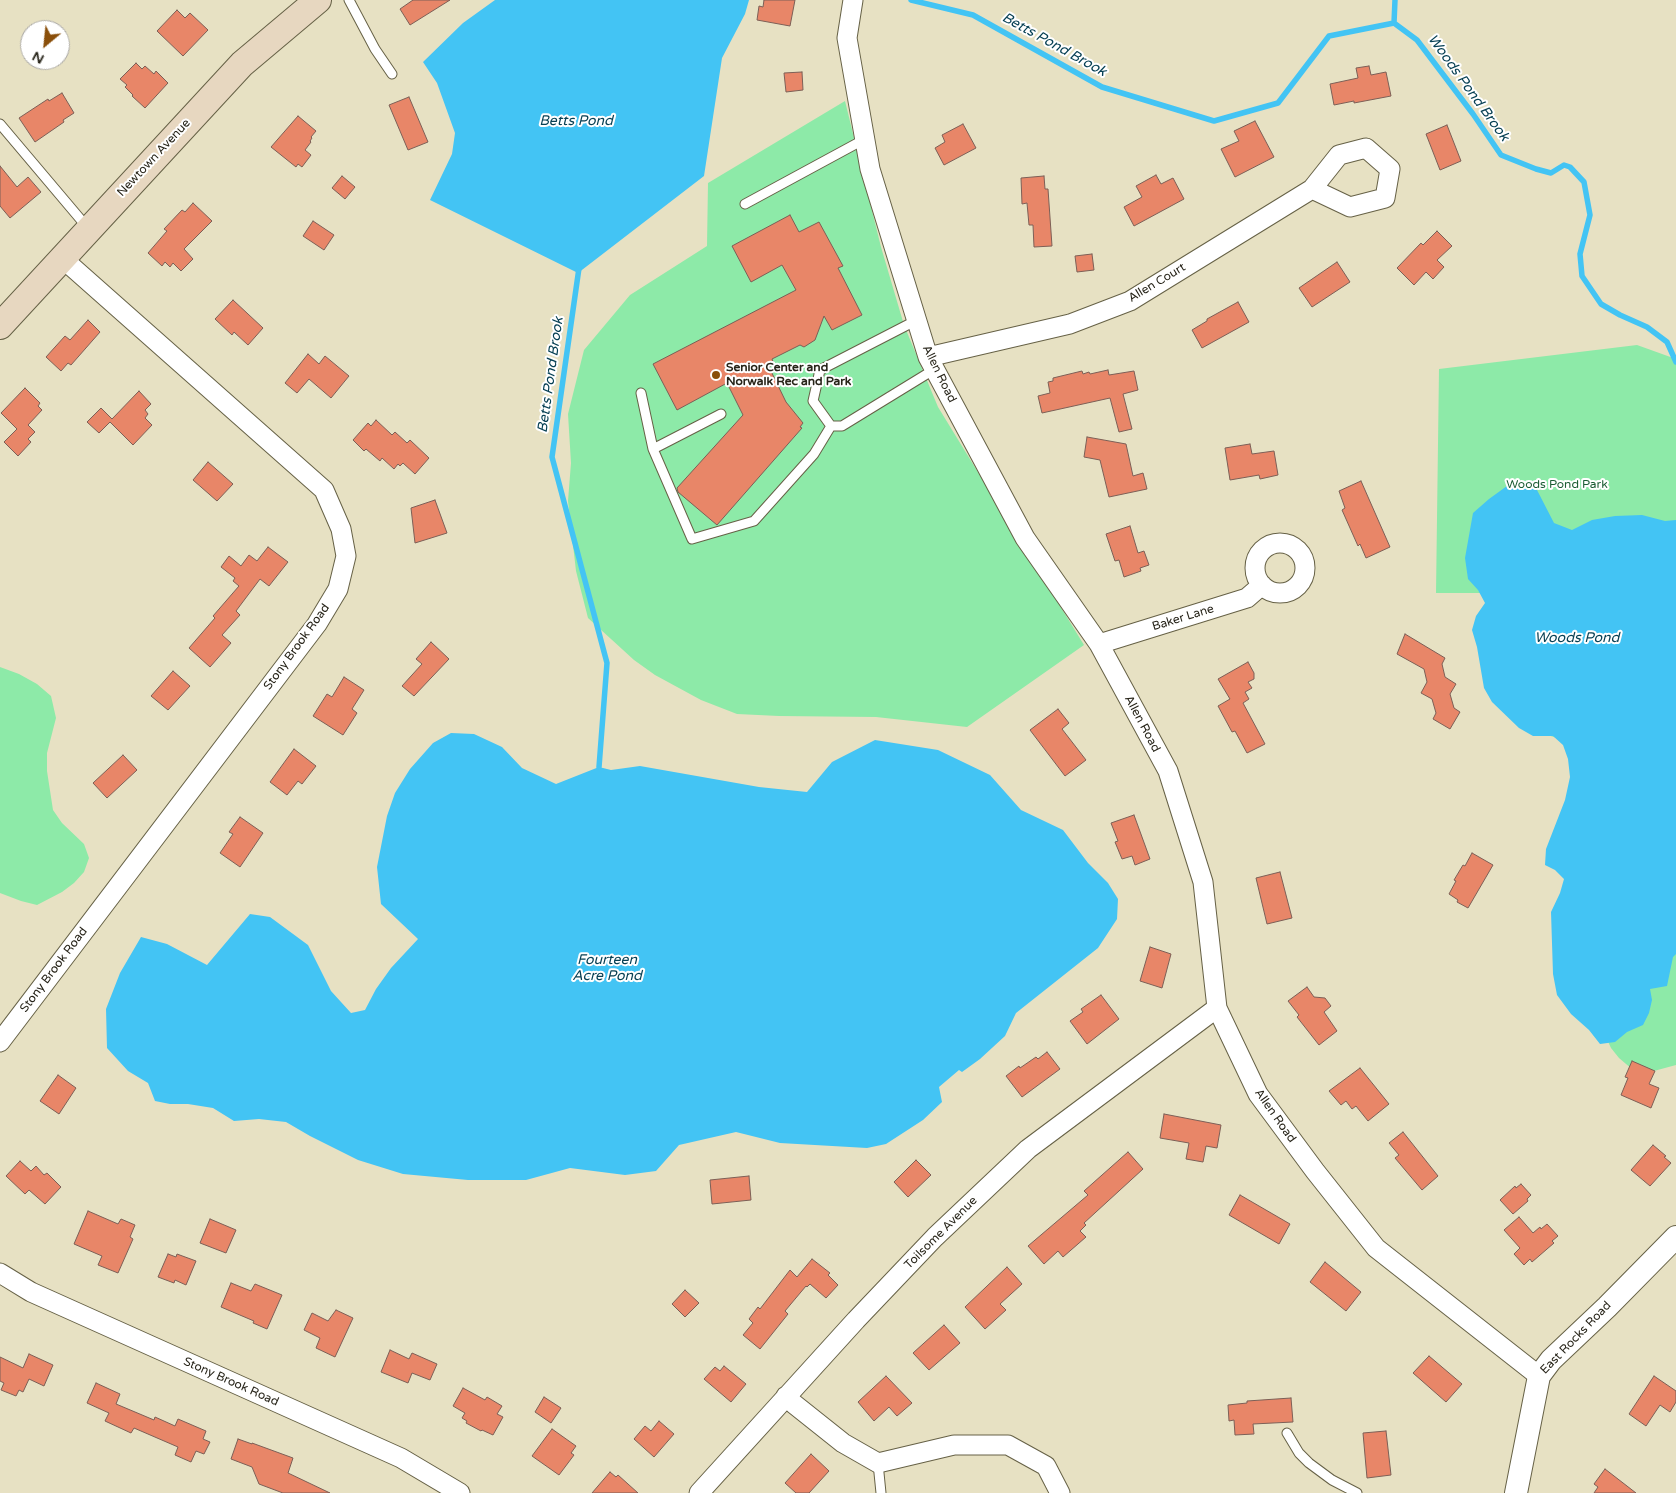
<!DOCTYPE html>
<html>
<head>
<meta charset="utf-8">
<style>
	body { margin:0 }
	#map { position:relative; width:1676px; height:1493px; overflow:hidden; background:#e7e1c3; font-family:"Varela Round",sans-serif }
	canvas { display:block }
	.north { position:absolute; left:20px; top:20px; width:50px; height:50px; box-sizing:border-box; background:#fff; border:1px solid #a9a7a3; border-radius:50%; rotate:208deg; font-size:14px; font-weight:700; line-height:20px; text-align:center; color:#272419 }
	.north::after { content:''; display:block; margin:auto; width:18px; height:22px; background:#8a4f0a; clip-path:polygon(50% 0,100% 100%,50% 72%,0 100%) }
</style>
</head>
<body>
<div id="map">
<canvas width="1676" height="1493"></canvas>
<div class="north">N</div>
</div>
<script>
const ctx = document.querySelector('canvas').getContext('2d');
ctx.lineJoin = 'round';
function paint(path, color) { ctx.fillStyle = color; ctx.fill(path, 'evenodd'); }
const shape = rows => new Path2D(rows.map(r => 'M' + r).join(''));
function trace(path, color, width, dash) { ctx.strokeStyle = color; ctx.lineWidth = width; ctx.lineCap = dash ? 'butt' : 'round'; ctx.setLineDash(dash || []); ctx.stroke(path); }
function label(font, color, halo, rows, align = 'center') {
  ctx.font = font + ' "Varela Round",sans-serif'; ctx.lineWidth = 4; ctx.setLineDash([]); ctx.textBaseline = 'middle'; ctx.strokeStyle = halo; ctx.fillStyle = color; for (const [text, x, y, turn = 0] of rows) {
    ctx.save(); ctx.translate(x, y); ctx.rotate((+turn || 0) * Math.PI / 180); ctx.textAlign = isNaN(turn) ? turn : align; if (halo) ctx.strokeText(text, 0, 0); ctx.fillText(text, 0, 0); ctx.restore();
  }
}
paint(shape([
	[845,101,881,247,904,325,938,407,1084,645,967,727,876,717,779,716,737,714,701,700,655,675,634,660,588,618,576,571,568,501,571,463,568,414,584,350,630,295,707,246,708,183],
	[1637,345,1676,359,1676,1065,1639,1075,1619,1058,1611,1048,1597,1018,1586,815,1572,755,1560,739,1526,728,1503,593,1436,593,1439,369],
	[0,667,19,674,37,684,51,696,56,718,47,753,47,771,53,810,62,823,84,844,89,858,84,872,74,883,62,892,37,905,21,901,0,893]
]), '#8deaa8');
paint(shape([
	[495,0,749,0,745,14,722,58,704,176,578,273,430,200,452,154,455,133,437,83,423,62,463,23],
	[1522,482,1537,490,1554,523,1572,530,1592,520,1615,516,1642,515,1665,521,1676,520,1676,954,1673,957,1667,986,1650,989,1652,1000,1649,1013,1643,1025,1627,1032,1615,1042,1600,1044,1589,1030,1571,1014,1557,995,1553,974,1551,912,1560,893,1564,879,1555,870,1545,865,1546,849,1565,800,1570,777,1568,759,1563,745,1553,736,1533,736,1519,728,1492,702,1484,688,1477,647,1472,630,1476,616,1485,603,1478,590,1468,579,1465,558,1473,513,1489,499,1507,486],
	[451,733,474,734,502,747,522,768,556,784,599,767,611,770,640,766,759,787,807,792,832,762,875,740,938,750,990,775,1021,810,1063,830,1088,863,1108,883,1118,899,1117,919,1098,948,1016,1013,1005,1036,980,1059,962,1072,959,1070,939,1087,942,1102,923,1120,886,1144,867,1148,780,1143,736,1132,679,1145,656,1171,625,1175,570,1168,526,1180,468,1180,403,1174,358,1160,310,1136,286,1122,259,1119,234,1121,213,1108,188,1104,170,1104,155,1101,148,1083,128,1071,107,1048,106,1009,120,973,141,937,167,944,207,965,250,914,270,917,308,945,331,991,351,1013,365,1010,376,989,391,968,418,939,381,904,377,867,387,816,395,793,410,769,433,743]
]), '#43c4f4');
trace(shape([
	[911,0,973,15,1102,87,1214,121,1278,103,1329,36,1394,23],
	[1394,23,1417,40,1473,114,1501,155,1536,169,1551,173,1564,165,1570,167,1584,182,1590,215,1580,254,1582,276,1601,304,1620,315,1647,327,1667,342,1676,362],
	[1394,23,1395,0],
	[579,268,552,457,607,663,599,767]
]), '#43c4f4', 5.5);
const building = shape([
	[413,0,450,0,410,25,400,9,413,0],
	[764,0,795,0,790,26,757,20,759,6,763,7,764,0],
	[177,10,185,18,190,13,208,30,183,56,157,31,177,10],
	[136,63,142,69,145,66,154,74,156,71,168,83,145,108,132,96,133,95,125,87,127,85,120,79,136,63],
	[1369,66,1371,75,1386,72,1391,96,1354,103,1354,101,1334,105,1330,84,1358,78,1356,68,1369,66],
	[802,72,803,90,786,92,784,73,802,72],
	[62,93,74,113,63,120,64,122,35,142,19,118,48,99,49,101,62,93],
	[409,97,428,142,408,150,389,105,409,97],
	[298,116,316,131,311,137,312,138,310,141,311,142,305,150,311,155,302,167,298,164,296,167,271,147,298,116],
	[1255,121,1274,157,1235,177,1221,149,1239,141,1234,131,1255,121],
	[963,124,976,148,944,165,935,148,945,142,942,135,963,124],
	[1447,125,1461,161,1440,170,1426,134,1447,125],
	[0,166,17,187,28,177,41,192,10,218,0,206,0,166],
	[1156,175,1161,184,1173,178,1184,199,1134,226,1124,207,1142,197,1136,186,1156,175],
	[342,176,355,187,345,199,332,188,342,176],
	[1044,176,1045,189,1048,189,1052,246,1034,247,1033,225,1029,225,1027,203,1022,204,1021,178,1044,176],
	[193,203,212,221,184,249,193,259,181,271,173,263,170,267,165,262,162,266,148,253,167,231,164,229,182,210,185,212,193,203],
	[790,215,799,232,819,222,843,266,838,268,862,315,832,330,824,316,815,340,804,347,800,345,772,359,774,364,769,367,786,402,803,423,800,427,802,428,717,525,678,492,677,488,743,415,727,383,677,410,653,364,796,290,782,265,751,282,732,246,790,215],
	[313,221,334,235,324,250,303,236,313,221],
	[1437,231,1452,246,1437,260,1444,267,1433,279,1426,272,1414,285,1397,268,1421,243,1423,245,1437,231],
	[1092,254,1094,270,1077,272,1075,256,1092,254],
	[1337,262,1350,282,1312,307,1299,288,1337,262],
	[233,300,263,328,248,345,234,332,232,335,215,319,233,300],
	[1238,302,1249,322,1202,348,1192,330,1207,321,1207,319,1238,302],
	[88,320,100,332,71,365,68,363,61,371,46,357,65,336,70,340,88,320],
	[308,354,319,364,325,356,349,376,331,398,309,379,297,393,285,383,308,354],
	[1108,370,1109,375,1134,371,1138,390,1123,394,1132,429,1119,432,1110,398,1042,413,1038,396,1050,393,1048,382,1053,381,1053,378,1082,371,1083,374,1089,372,1090,374,1108,370],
	[25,388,40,403,38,406,42,410,28,425,35,432,28,439,31,442,18,456,4,442,17,429,1,413,25,388],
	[139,391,151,404,145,410,148,414,145,418,152,425,133,445,110,422,99,433,87,422,101,408,112,419,139,391],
	[376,420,392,435,395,432,407,443,410,440,429,458,415,474,403,463,400,466,398,464,394,469,382,458,380,461,366,449,364,451,353,440,368,423,371,426,376,420],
	[1087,437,1126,444,1133,476,1143,473,1147,489,1109,497,1100,460,1084,457,1087,437],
	[1250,444,1252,454,1274,451,1278,475,1260,479,1259,475,1230,480,1225,448,1250,444],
	[208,462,233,484,217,501,193,480,208,462],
	[1361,481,1390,547,1366,558,1360,544,1358,546,1342,510,1345,508,1339,491,1361,481],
	[435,500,447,533,415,543,411,508,435,500],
	[1130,526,1138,553,1144,551,1149,565,1140,568,1141,571,1124,577,1119,560,1115,561,1106,534,1130,526],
	[268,547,288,562,269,586,260,579,236,611,240,615,222,635,231,643,210,667,189,648,215,618,213,616,239,586,233,581,235,578,221,567,229,556,241,566,249,555,257,561,268,547],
	[1405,634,1445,658,1442,664,1445,677,1456,684,1450,694,1454,708,1460,712,1450,729,1433,719,1436,713,1432,699,1421,693,1427,682,1424,669,1397,654,1405,634],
	[431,642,449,659,414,696,402,686,422,664,416,659,431,642],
	[1248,662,1254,673,1254,679,1248,682,1252,688,1245,692,1249,699,1243,703,1265,744,1247,753,1235,731,1232,732,1218,706,1230,699,1218,679,1248,662],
	[173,671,190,686,168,710,151,696,173,671],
	[344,677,364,690,352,709,357,713,343,735,313,716,327,694,332,697,344,677],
	[1058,709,1069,723,1062,729,1086,760,1065,776,1030,730,1058,709],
	[294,749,316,766,302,784,298,781,287,795,270,782,294,749],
	[123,755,137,770,107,798,93,783,123,755],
	[1134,815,1150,859,1135,865,1132,856,1122,859,1115,842,1118,841,1111,823,1134,815],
	[240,817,263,833,240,867,220,853,233,834,229,832,240,817],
	[1472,853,1493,865,1468,908,1457,902,1458,900,1449,894,1456,881,1454,880,1463,865,1465,866,1472,853],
	[1280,872,1292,918,1267,924,1256,878,1280,872],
	[1150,947,1171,954,1162,988,1140,981,1150,947],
	[1307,987,1314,997,1325,998,1331,1006,1324,1012,1337,1031,1319,1045,1297,1017,1299,1015,1288,1001,1307,987],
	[1101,995,1119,1019,1087,1044,1070,1021,1083,1012,1081,1009,1101,995],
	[1047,1052,1060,1069,1022,1097,1006,1076,1019,1066,1020,1068,1036,1057,1038,1059,1047,1052],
	[1632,1061,1655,1071,1649,1084,1659,1088,1651,1108,1621,1095,1628,1078,1625,1077,1632,1061],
	[1360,1068,1389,1104,1368,1121,1356,1106,1352,1109,1346,1101,1341,1105,1329,1091,1360,1068],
	[58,1075,76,1088,59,1114,40,1101,58,1075],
	[1164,1114,1221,1125,1217,1148,1206,1146,1203,1162,1186,1159,1189,1143,1160,1138,1164,1114],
	[1403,1132,1438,1176,1422,1190,1395,1158,1399,1155,1389,1143,1403,1132],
	[1653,1145,1666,1156,1664,1157,1671,1163,1650,1186,1631,1170,1653,1145],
	[1128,1152,1143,1169,1084,1223,1086,1225,1080,1231,1086,1237,1063,1257,1058,1251,1044,1264,1028,1246,1088,1195,1084,1191,1128,1152],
	[916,1160,931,1175,908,1197,894,1182,916,1160],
	[20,1161,31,1171,36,1166,44,1175,47,1173,61,1187,45,1204,29,1190,25,1194,6,1176,20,1161],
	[749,1176,751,1200,712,1204,710,1180,749,1176],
	[1521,1184,1531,1195,1527,1199,1528,1201,1513,1214,1500,1200,1515,1186,1516,1188,1521,1184],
	[1240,1195,1290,1224,1279,1244,1229,1215,1240,1195],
	[88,1211,118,1224,121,1219,135,1225,130,1237,133,1239,118,1273,98,1265,102,1256,74,1244,88,1211],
	[1519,1217,1533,1233,1540,1227,1541,1229,1547,1224,1558,1236,1552,1241,1554,1243,1532,1262,1530,1259,1524,1265,1514,1254,1520,1248,1504,1230,1519,1217],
	[210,1219,236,1230,226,1253,200,1243,210,1219],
	[168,1254,176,1257,177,1254,196,1261,186,1285,175,1280,174,1283,158,1277,168,1254],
	[812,1259,830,1273,828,1275,838,1285,826,1298,810,1284,807,1287,806,1286,785,1311,788,1314,760,1349,743,1335,753,1323,749,1319,758,1307,760,1309,790,1270,797,1277,812,1259],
	[1325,1262,1361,1292,1346,1311,1310,1282,1325,1262],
	[1007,1267,1022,1284,1000,1304,1006,1310,985,1329,965,1307,1007,1267],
	[231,1283,251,1291,255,1284,282,1295,267,1329,253,1323,254,1321,221,1307,231,1283],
	[685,1290,699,1303,685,1317,672,1304,685,1290],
	[336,1310,353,1318,335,1357,316,1348,320,1338,304,1330,312,1313,328,1321,336,1310],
	[944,1325,960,1343,929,1370,913,1353,944,1325],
	[390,1350,409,1359,412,1353,437,1364,430,1380,412,1373,408,1383,381,1372,390,1350],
	[29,1354,53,1365,44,1386,29,1379,23,1392,19,1390,16,1396,1,1390,4,1383,0,1381,0,1357,23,1368,29,1354],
	[1429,1356,1462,1384,1446,1402,1413,1373,1429,1356],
	[724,1366,746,1384,731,1402,704,1379,715,1367,720,1371,724,1366],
	[886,1376,912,1403,897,1416,889,1407,874,1421,858,1402,886,1376],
	[1654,1376,1676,1391,1676,1402,1670,1412,1660,1405,1646,1426,1629,1414,1654,1376],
	[96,1383,120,1394,116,1404,154,1420,155,1417,175,1426,178,1419,206,1431,203,1439,210,1442,204,1454,196,1451,191,1462,175,1455,178,1447,134,1428,131,1433,105,1421,109,1413,87,1403,96,1383],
	[463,1388,485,1400,487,1397,502,1406,497,1414,503,1417,493,1435,482,1430,481,1431,466,1423,467,1421,462,1418,465,1413,453,1406,463,1388],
	[544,1397,561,1408,551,1423,535,1412,544,1397],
	[1291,1398,1293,1422,1253,1424,1254,1434,1235,1435,1234,1420,1229,1421,1228,1405,1247,1403,1247,1401,1291,1398],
	[659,1421,674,1434,654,1457,634,1439,645,1426,651,1431,659,1421],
	[552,1429,576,1446,571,1453,574,1455,559,1475,532,1456,552,1429],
	[1386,1431,1391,1475,1367,1478,1363,1433,1386,1431],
	[238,1439,252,1444,252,1443,293,1458,288,1473,330,1493,283,1493,259,1484,252,1467,231,1459,238,1439],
	[811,1454,829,1471,809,1493,796,1493,785,1483,811,1454],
	[1605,1469,1636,1493,1594,1493,1598,1487,1594,1484,1605,1469],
	[610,1472,616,1477,618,1475,638,1493,592,1493,610,1472]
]);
paint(building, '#e88668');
trace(building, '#7c5f56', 1);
const service = shape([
	[349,0,375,49,392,74],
	[0,124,87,227],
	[745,204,865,139],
	[917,320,820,370,813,401,831,426,842,426,935,369],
	[641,393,653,449],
	[721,414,653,449,692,539,754,521,814,454,831,426],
	[1287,1433,1299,1453,1309,1463,1332,1480,1357,1493],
	[878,1463,881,1493]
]);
const minor = shape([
	[853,0,847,38,870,169,928,357,1025,538,1099,644,1168,771,1203,882,1217,1008,1258,1094,1315,1171,1376,1248,1539,1376],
	[928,357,1070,324,1130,301,1312,189,1350,207,1385,198,1390,169,1366,148,1339,155,1312,189],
	'1255 568a25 25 0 1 1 50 0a25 25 0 1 1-50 0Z',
	[1099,644,1247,598,1262,585],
	[0,1042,317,624,338,589,346,556,341,529,324,490,62,258],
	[0,1273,31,1292,401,1458,460,1493],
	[786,1396,794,1404,843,1443,878,1463,954,1445,1008,1445,1046,1466,1060,1493],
	[699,1493,856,1320,935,1237,1028,1149,1217,1008]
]);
const tertiary = shape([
	[1516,1493,1539,1376,1551,1360,1607,1307,1676,1237]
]);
const secondary = shape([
	[0,326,242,64,318,0]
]);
trace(service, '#666146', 11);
trace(minor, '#666146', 21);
trace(tertiary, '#666146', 24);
trace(secondary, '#666146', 28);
trace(service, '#fff', 9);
trace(minor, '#fff', 19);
trace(tertiary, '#fff', 22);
trace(secondary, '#e7d7c0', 26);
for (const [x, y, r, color] of [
	[716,375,5,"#8a4f0a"]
]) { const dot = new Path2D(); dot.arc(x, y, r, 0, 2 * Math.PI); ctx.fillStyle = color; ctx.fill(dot); trace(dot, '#fff', 2); }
label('12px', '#272419', '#fff', [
	["Newtown Avenue",154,158,-47],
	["Allen Court",1157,283,-31],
	["Allen Road",939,374,64],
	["Baker Lane",1183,618,-17],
	["Stony Brook Road",297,647,-54],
	["Allen Road",1142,724,62],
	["Stony Brook Road",54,970,-53],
	["Allen Road",1275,1116,55],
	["Toilsome Avenue",941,1233,-45],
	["East Rocks Road",1576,1338,-46],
	["Stony Brook Road",231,1382,24]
]);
label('bold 12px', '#272419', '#fff', [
	["Senior Center and",726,368],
	["Norwalk Rec and Park",726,382]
], 'left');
label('12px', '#1a5c33', '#fff', [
	["Woods Pond Park",1557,485]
]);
label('italic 14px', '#074054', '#fff', [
	["Betts Pond Brook",1054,45,29],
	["Woods Pond Brook",1468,88,54],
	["Betts Pond",576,121],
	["Betts Pond Brook",551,375,-82],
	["Woods Pond",1577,638],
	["Fourteen",607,960],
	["Acre Pond",607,976]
]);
</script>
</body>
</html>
